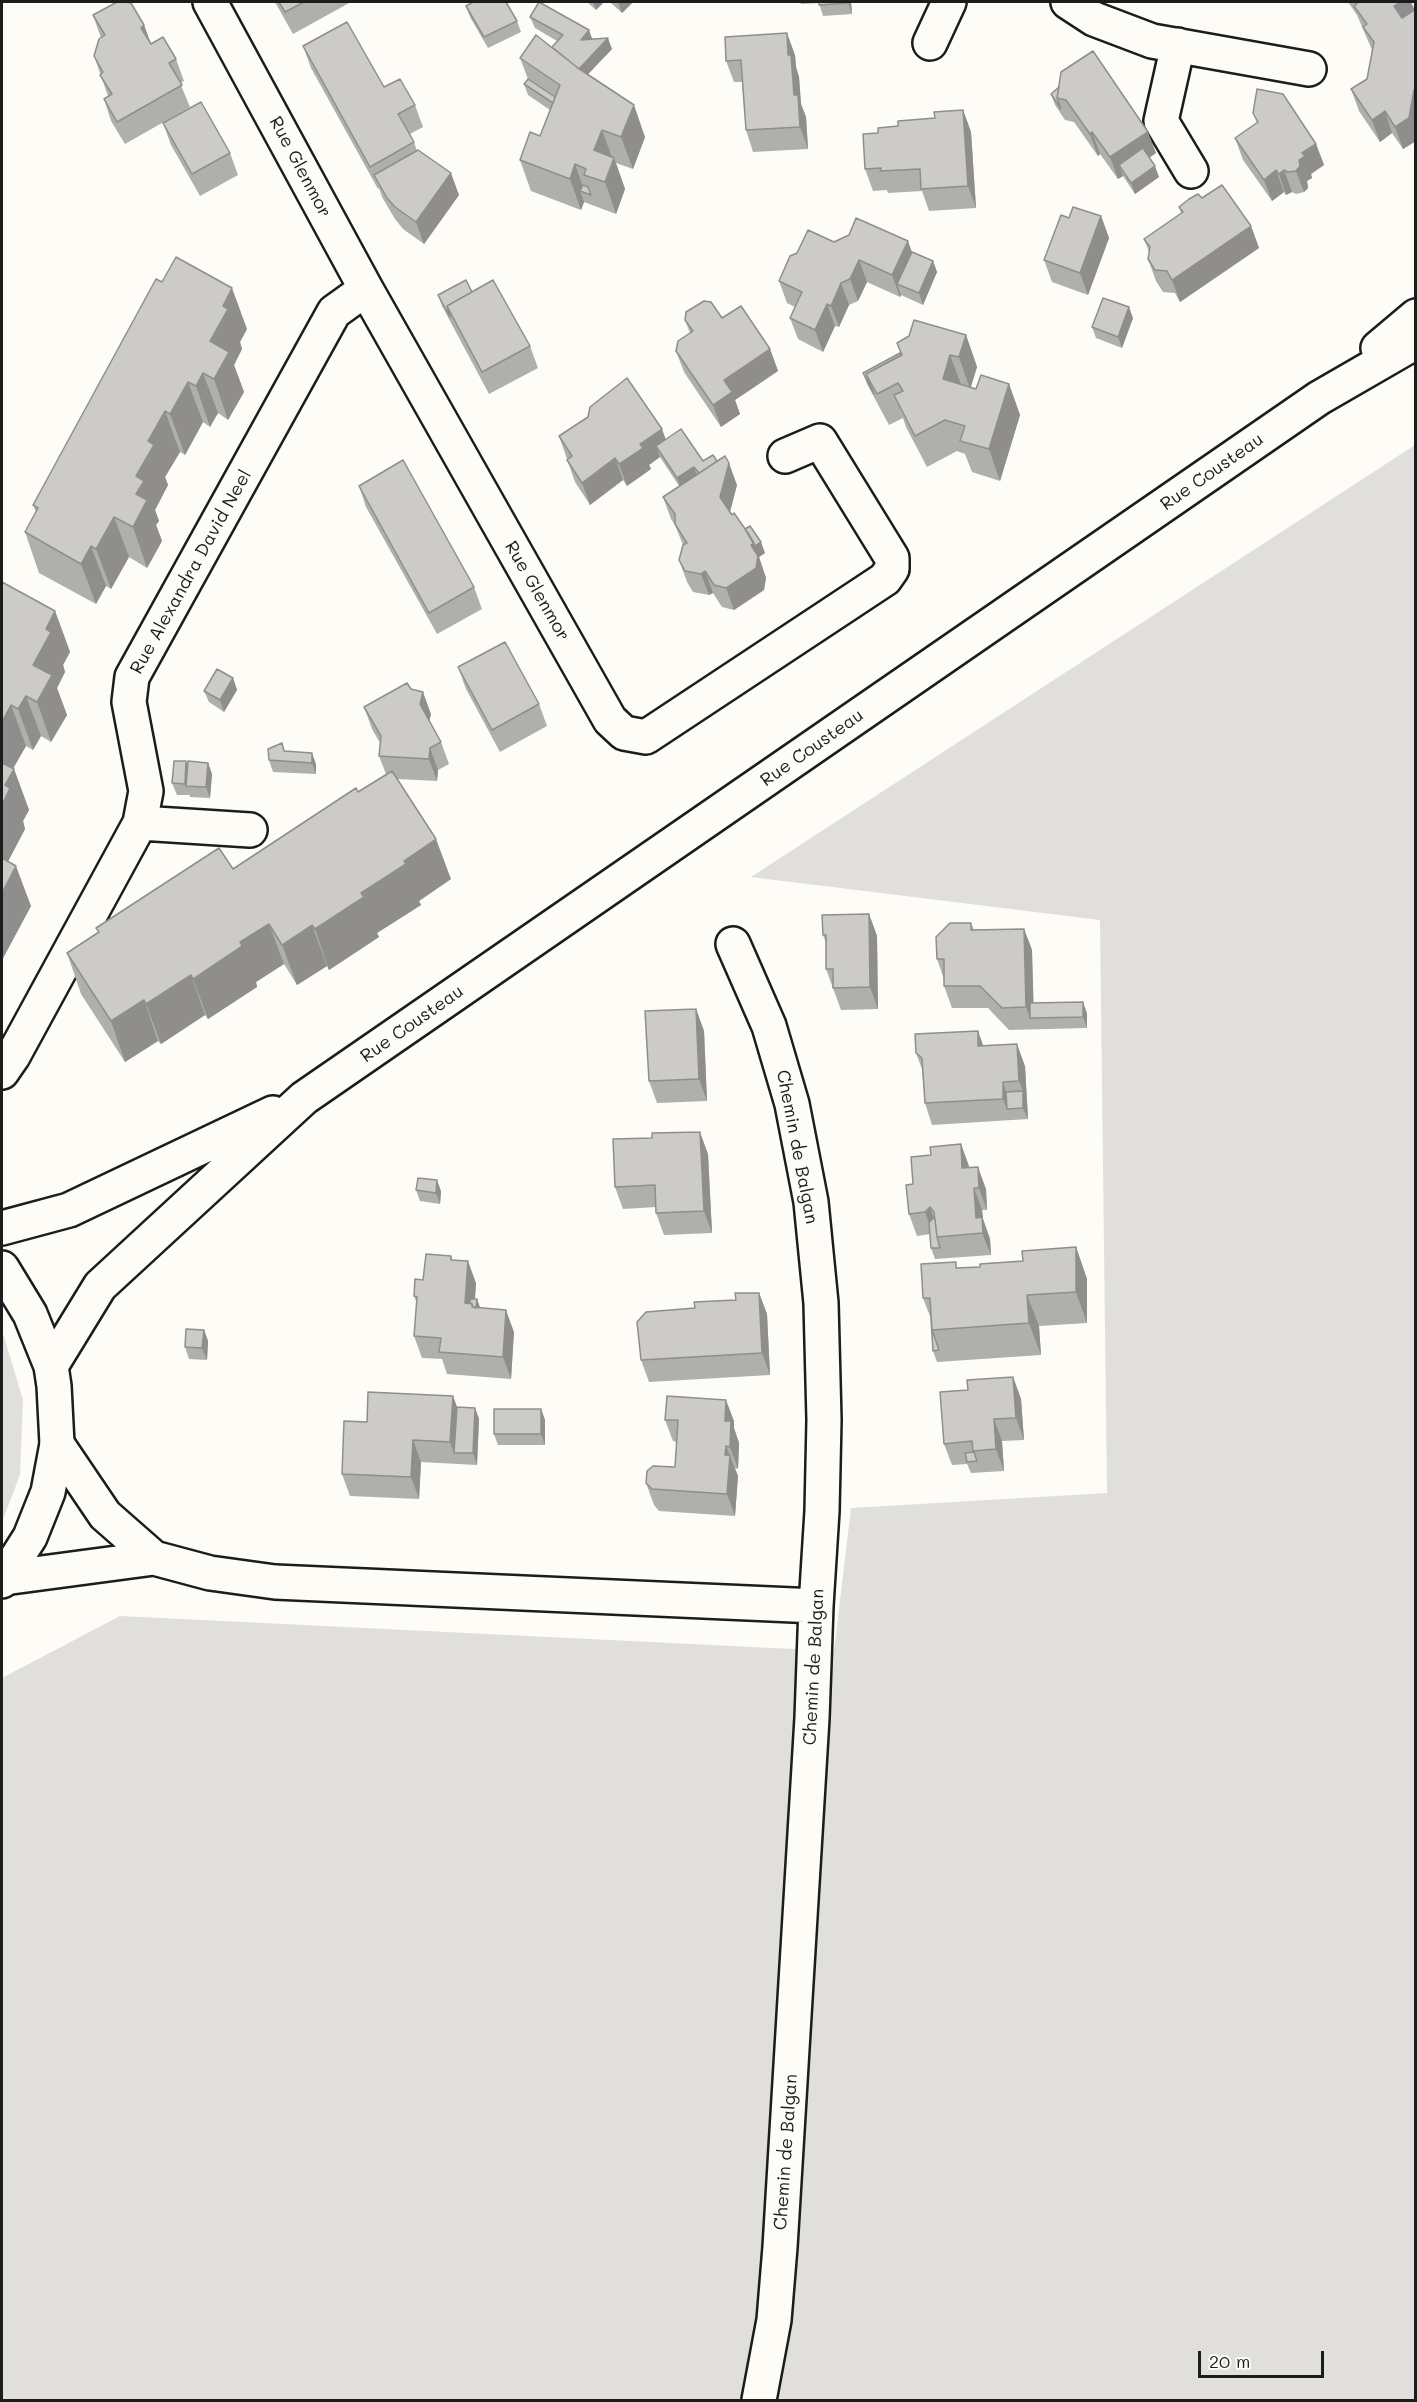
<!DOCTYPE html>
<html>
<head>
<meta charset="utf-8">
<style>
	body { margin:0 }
	#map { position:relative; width:1417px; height:2402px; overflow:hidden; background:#fdfcf7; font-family:Mali,sans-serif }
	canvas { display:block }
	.frame { position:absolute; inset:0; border:3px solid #1c1c1c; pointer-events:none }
	.scale { position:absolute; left:1198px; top:2351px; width:126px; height:27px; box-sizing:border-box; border:3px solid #1c1c1c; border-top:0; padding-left:8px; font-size:18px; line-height:21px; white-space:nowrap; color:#1c1c1c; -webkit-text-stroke:4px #fdfcf7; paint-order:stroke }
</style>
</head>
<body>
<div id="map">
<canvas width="1417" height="2402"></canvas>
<div class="frame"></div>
<div class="scale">20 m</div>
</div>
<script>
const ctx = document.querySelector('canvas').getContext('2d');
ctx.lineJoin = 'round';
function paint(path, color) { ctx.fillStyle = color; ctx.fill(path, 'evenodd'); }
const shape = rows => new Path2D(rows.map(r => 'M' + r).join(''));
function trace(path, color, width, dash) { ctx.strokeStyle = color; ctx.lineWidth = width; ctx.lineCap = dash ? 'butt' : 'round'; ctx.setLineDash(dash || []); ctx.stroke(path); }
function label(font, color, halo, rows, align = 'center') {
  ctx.font = font + ' Mali,sans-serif'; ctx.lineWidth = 4.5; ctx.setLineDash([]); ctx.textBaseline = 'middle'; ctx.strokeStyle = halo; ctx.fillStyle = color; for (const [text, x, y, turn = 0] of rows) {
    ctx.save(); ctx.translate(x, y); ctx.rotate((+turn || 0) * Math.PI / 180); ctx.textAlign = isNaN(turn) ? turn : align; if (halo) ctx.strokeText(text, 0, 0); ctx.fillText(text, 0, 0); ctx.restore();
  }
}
paint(shape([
	[1415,445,1415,2400,2,2400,2,1678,120,1616,834,1651,851,1508,1107,1493,1100,920,751,877],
	[2,1330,23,1400,20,1475,2,1522]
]), '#e0dfdb');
const minor = shape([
	[210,2,366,289,610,720,624,733,646,737,885,579,892,569,892,558,820,441,785,456],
	[1068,2,1094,19,1152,41,1309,69],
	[930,43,949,2],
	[1178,45,1161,121,1191,171],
	[140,823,250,830],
	[733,944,769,1026,792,1104,811,1202,821,1303,824,1420,822,1511,816,1606,812,1718,780,2247,774,2320,759,2400],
	[2,1072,13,1056,140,823,146,791,129,702,132,677,334,312,366,289],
	[57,1444,105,1515,154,1558],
	[4,1578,154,1558,210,1573,275,1582,816,1606]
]);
const secondary = shape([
	[1378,348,1416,316],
	[2,1228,69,1210,273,1113],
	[2,1268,30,1314,51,1366,54,1386,57,1444,48,1492,30,1537,2,1581],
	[51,1366,100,1286,304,1098,1319,398,1416,342]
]);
trace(minor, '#1c1c1c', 38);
trace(secondary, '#1c1c1c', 38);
trace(minor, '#fdfcf7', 33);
trace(secondary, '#fdfcf7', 33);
paint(shape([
	[275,2,351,2,293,34],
	[587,2,604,2,596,10],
	[610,2,633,2,622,13],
	[800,2,851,2,852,14,823,16,819,3,801,4],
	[1348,2,1411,2,1414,10,1416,9,1416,141,1403,149,1392,133,1380,142,1359,111,1351,89,1367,79,1372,50,1357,15],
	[466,6,517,21,521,32,488,48,470,17],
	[93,15,144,25,151,44,176,59,184,81,180,83,190,107,125,144,111,121,104,99,108,96,94,56,101,38],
	[530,17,593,39,612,49,588,74,645,137,633,169,616,163,625,189,616,214,584,202,581,210,531,191,520,160,540,136,550,110,528,95,524,84,528,79,520,58,552,47,557,41,535,28],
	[303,46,384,87,415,105,423,127,410,134,414,142,417,151,459,195,424,244,403,229,395,219,382,197,379,188,378,189,311,68],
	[795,55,796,67,799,77,801,104,806,117,808,149,753,152,746,130,742,82,734,82,726,61],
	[1059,87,1156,153,1149,158,1159,177,1135,194,1123,176,1118,179,1100,154,1098,156,1074,122,1065,120,1055,105,1051,94],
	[963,110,971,132,976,208,929,211,922,191,888,193,887,190,873,191,865,169,878,133,898,126,935,118],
	[1253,113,1316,144,1324,165,1311,174,1312,178,1307,181,1308,188,1304,192,1296,194,1292,192,1286,195,1284,192,1272,201,1243,160,1235,138,1257,123],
	[163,123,230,153,238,175,200,196,171,145],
	[1202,198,1251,226,1259,248,1180,302,1175,293,1163,292,1156,281,1148,259,1149,252,1144,239,1181,213,1179,207],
	[1101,216,1109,238,1088,295,1052,282,1044,260,1069,218],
	[834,242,912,252,933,261,937,272,923,305,901,295,900,297,867,282,858,301,849,305,839,327,835,326,823,352,798,339,790,318,795,307,787,303,779,281],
	[472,292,530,346,538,368,489,394,442,306,438,295],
	[722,318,770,349,778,371,735,400,740,414,721,427,684,372,676,351,690,333,685,320],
	[1133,318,1122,348,1096,338,1092,327],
	[247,329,240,342,242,349,234,365,244,392,228,420,218,413,210,427,203,422,185,455,180,452,165,477,168,485,155,510,159,521,156,525,162,541,147,568,129,557,111,589,106,586,96,604,39,573,25,532,36,512,33,505],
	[966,335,977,367,971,387,976,389,1009,384,1020,415,1000,481,972,472,965,454,957,451,927,467,906,427,903,418,889,425,867,384,863,373,901,355,897,343],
	[559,436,666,439,703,461,717,461,737,485,730,512,745,529,765,553,759,557,766,578,764,590,734,610,722,607,713,593,709,595,693,592,687,582,679,560,683,545,675,525,671,519,663,497,679,486,660,457,649,465,651,469,627,486,623,480,590,505,575,482],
	[359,486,474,587,482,609,437,634,366,507],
	[2,582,55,611,70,652,63,665,65,672,57,688,67,715,51,742,41,736,33,750,26,746,13,769,14,769,29,810,23,821,25,829,8,861,31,906,2,960],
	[458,667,539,704,547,726,500,752,466,689],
	[233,678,237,690,224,712,209,702,204,691],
	[364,707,431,714,429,721,441,742,449,764,438,770,437,781,397,779,451,879,419,901,421,905,377,933,379,937,329,970,327,966,297,985,284,964,256,982,257,987,208,1019,205,1015,161,1044,158,1041,125,1062,81,994,67,953,98,932,96,928,233,869,386,774,379,756,380,743,372,729],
	[285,751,316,764,316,774,273,772,269,760],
	[208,763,212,774,210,798,190,797,189,793,189,795,177,795,172,783,187,765],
	[869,914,877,936,878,1009,841,1010,826,969,826,943,823,935],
	[971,923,974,930,1024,929,1032,950,1033,1003,1087,1013,1087,1028,1009,1030,988,1008,952,1008,944,986,944,979,937,959],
	[696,1009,704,1031,707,1101,657,1103,649,1081],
	[983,1046,1025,1066,1028,1119,932,1125,925,1103,922,1069,916,1053],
	[961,1144,969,1168,986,1189,987,1210,982,1210,983,1219,990,1239,991,1255,935,1259,931,1248,930,1234,917,1236,909,1214,913,1184,931,1155],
	[708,1154,712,1233,664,1235,656,1213,656,1207,623,1209,615,1187],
	[416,1190,441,1191,440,1204,420,1201],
	[1076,1247,1087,1279,1087,1323,1039,1326,1041,1355,937,1362,933,1351,931,1319,923,1298,958,1268,980,1267,1023,1261],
	[451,1256,453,1260,476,1283,475,1299,477,1299,480,1308,514,1332,511,1379,447,1374,442,1359,422,1358,414,1336,417,1304,414,1296,423,1280],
	[759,1293,767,1314,770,1375,649,1382,641,1360,695,1308,736,1300],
	[204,1330,208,1341,207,1360,189,1359,185,1347],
	[1013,1377,1021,1399,1024,1440,1002,1441,1004,1471,971,1473,967,1464,952,1465,944,1444,968,1390],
	[453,1396,457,1407,475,1408,479,1419,477,1465,421,1462,419,1499,350,1496,342,1474,367,1422],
	[541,1409,545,1420,545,1445,498,1445,494,1434],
	[665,1420,734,1421,734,1428,739,1443,738,1469,735,1468,738,1476,735,1516,659,1511,654,1505,646,1483,675,1467,677,1442,673,1441]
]), '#afafac');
paint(shape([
	[593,2,604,2,596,10],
	[618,2,633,2,622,13],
	[848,2,851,2,852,14,848,3],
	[1400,2,1411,2,1416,13,1402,28,1394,6],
	[144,25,152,47,141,28],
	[589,30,593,41,581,40],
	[787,33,795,55,796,67,799,77,801,104,806,117,808,149,800,127,794,95,788,55],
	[608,38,612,49,575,88,571,77],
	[1414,90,1416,95,1416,141,1403,149,1395,127],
	[634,105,645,137,633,169,621,137],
	[963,110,971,132,976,208,968,186],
	[1385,111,1392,133,1380,142,1372,120],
	[602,130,613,160,614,158,625,189,616,214,594,150],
	[1092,132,1100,154,1098,156,1090,134],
	[1148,132,1156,153,1125,174,1119,165,1123,176,1118,179,1110,157],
	[1316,144,1324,165,1311,174,1312,178,1307,181,1308,188,1304,192,1296,171,1302,153],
	[575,164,585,193,580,191,584,202,581,210,570,179],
	[1155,166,1159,177,1135,194,1131,183],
	[1276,170,1284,192,1272,201,1264,180],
	[1284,170,1292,192,1286,195,1279,174],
	[451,173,459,195,424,244,416,222],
	[1101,216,1109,238,1088,295,1080,273],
	[1251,226,1259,248,1180,302,1172,280],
	[908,241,916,263,897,284,901,295,900,297,892,275],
	[859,260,867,282,858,301,850,279],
	[933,261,937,272,923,305,919,293],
	[841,283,849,305,839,327,831,306],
	[232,288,247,329,240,342,242,349,234,365,244,392,228,420,214,379,210,341,223,306],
	[827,304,835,326,823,352,815,330],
	[1129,307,1133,318,1122,348,1118,337],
	[966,335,977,367,970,389,959,357],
	[770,349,778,371,735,400,740,414,721,427,713,405,724,380],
	[950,355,962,387,943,379],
	[203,373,218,413,210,427,196,386],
	[188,382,203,422,185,455,170,414],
	[1009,384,1020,415,1000,481,989,449],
	[165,411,180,452,165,477,168,485,155,510,159,521,156,525,162,541,147,568,133,527,136,494,136,476,148,441],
	[662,429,670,451,656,446,660,457,649,465,651,469,627,486,619,464,640,444],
	[615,458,623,480,590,505,582,483],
	[729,463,737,485,728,519,720,497],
	[694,467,698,478,681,489,677,478],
	[114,517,129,557,111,589,96,549],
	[761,542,765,553,759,557,766,578,764,590,734,610,726,588,751,545,754,543],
	[91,546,106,586,96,604,81,564],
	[705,571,713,593,709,595,701,574],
	[55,611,70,652,63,665,65,672,57,688,67,715,51,742,37,702,33,665,46,629],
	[233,678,237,690,224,712,220,700],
	[423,692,431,714,428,726,420,704],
	[26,696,41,736,33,750,18,709],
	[11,705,26,746,8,777,2,759,2,722],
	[430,748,438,770,437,781,429,759],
	[312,753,316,764,316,774,312,763],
	[186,761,190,772,186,786,189,795,185,784],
	[208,763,212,774,210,798,206,787],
	[14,769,29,810,23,821,25,829,2,873,2,805,5,785],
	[436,839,451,879,419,901,421,905,377,933,379,937,329,970,315,929,404,861],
	[16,866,31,906,2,960,2,893],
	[869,914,877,936,878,1009,870,987],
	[269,924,284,964,256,982,257,987,208,1019,193,979,240,942],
	[312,925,327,966,297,985,282,945],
	[1024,929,1032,950,1034,1018,1030,1018,1026,1007],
	[191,975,205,1015,161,1044,146,1004],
	[144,1000,158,1041,125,1062,111,1021],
	[1083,1002,1087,1013,1087,1028,1083,1017],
	[696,1009,704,1031,707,1101,699,1079],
	[978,1031,986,1053,978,1046],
	[1017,1044,1025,1066,1028,1119,1023,1108,1023,1091,1019,1081],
	[1003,1082,1010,1103,1007,1109,1003,1099],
	[700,1132,708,1154,712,1233,704,1211],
	[961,1144,969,1166,970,1190,962,1168],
	[978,1167,986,1189,987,1210,979,1188],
	[437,1180,441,1191,440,1204,436,1193],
	[974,1188,982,1210,983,1219,990,1239,991,1255,976,1218],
	[930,1207,937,1229,933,1234,925,1212],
	[1076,1247,1087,1279,1087,1323,1076,1292],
	[468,1261,476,1283,474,1310,477,1299,481,1310,474,1313,465,1303],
	[759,1293,767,1314,770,1375,762,1353],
	[1027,1295,1039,1326,1041,1355,1029,1323],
	[506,1310,514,1332,511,1379,503,1357],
	[204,1330,208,1341,207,1360,202,1348],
	[1013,1377,1021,1399,1024,1440,1016,1418],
	[453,1396,461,1418,454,1453,450,1442],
	[726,1400,734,1421,734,1428,739,1443,738,1469,730,1447,725,1421],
	[475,1408,479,1419,477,1465,473,1453],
	[541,1409,545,1420,545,1445,541,1434],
	[994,1419,1002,1441,1004,1471,996,1449],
	[413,1440,421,1462,419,1499,411,1477],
	[726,1446,738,1476,735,1516,727,1494,725,1455]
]), '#8f8e8c');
const building = shape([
	[117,2,125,2,131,3,144,25,141,28,151,44,163,37,176,59,169,63,182,85,117,122,104,99,112,94,100,75,103,72,94,56,99,39,105,35,93,15,117,2],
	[279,2,304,2,285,12,279,2],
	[473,2,506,2,517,21,484,37,466,6,473,2],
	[539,2,589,30,581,40,608,38,579,69,552,47,563,35,530,17,539,2],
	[819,2,848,2,848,3,819,5,819,2],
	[1355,2,1400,2,1394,6,1402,18,1416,9,1416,91,1414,90,1409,118,1395,127,1385,111,1372,120,1351,89,1367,79,1374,42,1363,27,1367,24,1354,6,1357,4,1355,2],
	[347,22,384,87,400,79,415,105,398,114,414,142,370,167,303,46,347,22],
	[787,33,788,55,791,55,794,95,798,95,800,127,746,130,741,60,726,61,725,37,787,33],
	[536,35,578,68,634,105,621,137,602,130,594,150,614,158,605,182,584,175,586,169,575,164,570,179,520,160,530,132,540,136,560,85,520,58,536,35],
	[1093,51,1148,132,1110,157,1092,132,1090,134,1066,100,1057,98,1061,72,1093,51],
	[528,79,555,97,553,103,524,84,528,79],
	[1059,87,1057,98,1061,109,1051,94,1059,87],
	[1257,89,1283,94,1316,144,1302,153,1305,156,1299,160,1300,166,1296,171,1288,172,1284,170,1279,174,1276,170,1264,180,1235,138,1258,122,1253,113,1257,89],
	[201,102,230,153,192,174,163,123,201,102],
	[963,110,968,186,921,189,920,169,880,171,881,168,865,169,863,134,878,133,878,128,898,126,898,121,935,118,934,112,963,110],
	[1143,148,1155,166,1131,183,1119,165,1143,148],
	[418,150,451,173,416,222,395,207,387,198,374,175,418,150],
	[583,185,588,187,591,195,580,191,583,185],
	[1222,185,1251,226,1172,280,1167,271,1155,270,1148,259,1150,247,1144,239,1183,212,1179,207,1189,199,1198,194,1202,198,1222,185],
	[1073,207,1101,216,1080,273,1044,260,1061,215,1069,218,1073,207],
	[856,218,908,241,892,275,859,260,850,279,841,283,831,306,827,304,815,330,790,318,802,292,779,281,790,256,797,253,808,230,834,242,849,235,856,218],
	[912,252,933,261,919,293,897,284,912,252],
	[176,257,232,288,223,306,228,309,210,341,229,352,214,379,203,373,196,386,188,382,170,414,165,411,148,441,154,445,136,476,144,481,136,494,147,500,133,527,114,517,96,549,91,546,81,564,25,532,38,508,33,505,156,279,162,282,176,257],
	[466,280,472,292,447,306,450,317,438,295,466,280],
	[493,280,530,346,482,372,447,306,493,280],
	[1103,298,1129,307,1118,337,1092,327,1103,298],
	[704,301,711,302,722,318,741,306,770,349,724,380,732,392,713,405,676,351,678,341,693,331,685,320,686,312,704,301],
	[914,320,966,335,959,357,950,355,943,379,976,389,981,375,1009,384,989,449,960,441,965,426,945,420,915,436,894,395,903,391,898,383,877,394,866,374,902,355,897,343,909,336,914,320],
	[900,353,901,355,866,374,874,394,863,373,900,353],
	[627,378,662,429,640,444,643,448,619,464,615,458,582,483,567,460,572,456,559,436,588,417,590,407,627,378],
	[681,429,703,461,713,455,717,461,699,473,694,467,677,478,656,446,681,429],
	[725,456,729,463,720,497,732,515,734,513,750,536,754,543,751,545,758,556,756,568,726,588,714,585,705,571,701,574,685,571,679,560,683,545,687,543,675,524,675,514,663,497,725,456],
	[403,460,474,587,429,613,359,486,403,460],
	[750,526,761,542,755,546,745,529,750,526],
	[2,582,55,611,46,629,51,632,33,665,52,675,37,702,26,696,18,709,11,705,2,722,2,582],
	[505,642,539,704,492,730,458,667,505,642],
	[217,669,233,678,220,700,204,691,217,669],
	[407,683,411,689,423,692,420,704,441,742,430,748,429,759,379,756,381,736,364,707,407,683],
	[282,743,284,751,312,753,312,763,269,760,268,749,282,743],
	[174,761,186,761,185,784,172,783,174,761],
	[188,761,208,763,206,787,186,786,188,761],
	[2,763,14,769,5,785,10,788,2,805,2,763],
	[392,771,436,839,404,861,406,864,361,893,364,897,315,929,312,925,282,945,269,924,240,942,242,946,193,979,191,975,146,1004,144,1000,111,1021,67,953,99,932,96,928,219,848,233,869,356,788,358,792,392,771],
	[2,858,16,866,2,893,2,858],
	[869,914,870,987,833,988,833,969,826,969,826,935,823,935,822,915,869,914],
	[950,923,971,923,971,930,1024,929,1026,1007,1002,1008,980,986,944,986,944,959,937,959,936,937,950,923],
	[1083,1002,1083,1017,1030,1018,1030,1003,1083,1002],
	[696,1009,699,1079,649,1081,645,1011,696,1009],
	[978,1031,978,1046,1017,1044,1019,1081,1003,1082,1003,1099,925,1103,922,1058,916,1053,915,1034,978,1031],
	[1023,1091,1023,1108,1007,1109,1006,1092,1023,1091],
	[700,1132,704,1211,656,1213,655,1185,615,1187,613,1139,652,1138,652,1133,700,1132],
	[961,1144,962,1168,978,1167,979,1188,974,1188,976,1218,982,1217,983,1233,937,1237,934,1212,930,1207,925,1212,909,1214,906,1185,913,1184,911,1157,931,1155,930,1147,961,1144],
	[418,1178,437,1180,436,1193,416,1190,418,1178],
	[933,1218,935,1219,937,1237,940,1248,931,1248,929,1223,933,1218],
	[1076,1247,1076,1292,1027,1295,1029,1323,932,1330,930,1298,923,1298,921,1264,956,1262,956,1268,980,1267,980,1264,1023,1261,1022,1251,1076,1247],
	[426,1254,451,1256,451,1260,468,1261,465,1303,472,1304,472,1307,506,1310,503,1357,439,1352,441,1338,414,1336,417,1297,414,1296,415,1279,423,1280,426,1254],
	[735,1293,759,1293,762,1353,641,1360,637,1322,646,1312,695,1308,694,1302,736,1300,735,1293],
	[470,1299,477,1299,476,1308,473,1307,472,1304,470,1303,470,1299],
	[931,1319,932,1330,939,1350,933,1351,931,1319],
	[186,1329,204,1330,202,1348,185,1347,186,1329],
	[1013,1377,1016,1418,994,1419,996,1449,973,1451,972,1441,944,1444,940,1392,968,1390,967,1380,1013,1377],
	[368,1392,453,1396,450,1442,413,1440,411,1477,342,1474,344,1421,367,1422,368,1392],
	[667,1396,726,1400,725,1421,731,1421,730,1447,726,1446,725,1455,730,1455,727,1494,652,1489,646,1483,647,1471,653,1466,675,1467,678,1420,665,1420,667,1396],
	[457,1407,475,1408,473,1453,454,1453,457,1407],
	[494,1409,541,1409,541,1434,494,1434,494,1409],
	[974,1452,977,1461,967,1462,965,1453,974,1452]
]);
paint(building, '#cccbc8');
trace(building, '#8f8e8c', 1.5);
label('18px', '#1c1c1c', '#fdfcf7', [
	["Rue Glenmor",300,167,62],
	["Rue Cousteau",1212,472,-35],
	["Rue Alexandra David Neel",191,572,-61],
	["Rue Glenmor",537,591,60],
	["Rue Cousteau",812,748,-35],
	["Rue Cousteau",412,1024,-35],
	["Chemin de Balgan",797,1147,79],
	["Chemin de Balgan",814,1667,-87],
	["Chemin de Balgan",786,2152,-86]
]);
</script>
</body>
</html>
